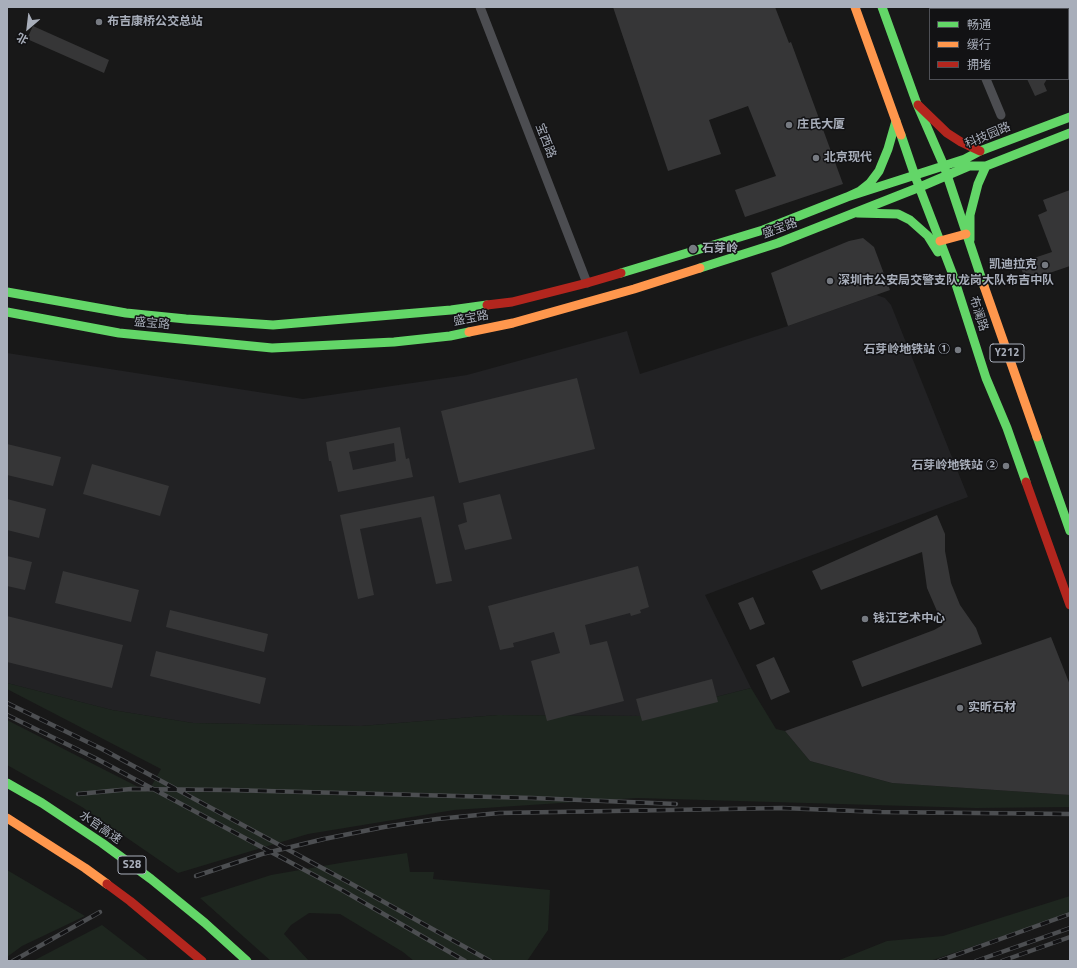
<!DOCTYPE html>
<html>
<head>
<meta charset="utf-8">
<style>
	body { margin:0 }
	#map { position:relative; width:1077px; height:968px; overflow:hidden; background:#181818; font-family:"Titillium Web","Noto Sans SC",sans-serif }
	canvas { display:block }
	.frame { position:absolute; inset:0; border:8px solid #a8aeba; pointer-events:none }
	.legend { position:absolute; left:929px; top:8px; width:140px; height:72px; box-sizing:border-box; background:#121214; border:1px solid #4e5056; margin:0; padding:5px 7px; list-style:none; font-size:12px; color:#a8aeba }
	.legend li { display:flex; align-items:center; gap:8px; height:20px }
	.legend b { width:20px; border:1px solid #4e5056 }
	.north { position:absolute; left:8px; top:8px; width:40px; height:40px; -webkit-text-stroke:3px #121214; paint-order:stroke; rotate:208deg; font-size:11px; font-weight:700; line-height:16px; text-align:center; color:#a8aeba }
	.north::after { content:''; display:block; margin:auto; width:14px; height:18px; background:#a8aeba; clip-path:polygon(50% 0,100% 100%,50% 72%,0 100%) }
</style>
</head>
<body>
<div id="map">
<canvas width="1077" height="968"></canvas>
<div class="frame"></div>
<ul class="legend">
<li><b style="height:5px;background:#63d668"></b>畅通</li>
<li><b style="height:5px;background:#ff974d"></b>缓行</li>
<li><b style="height:5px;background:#b3261e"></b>拥堵</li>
</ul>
<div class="north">北</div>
</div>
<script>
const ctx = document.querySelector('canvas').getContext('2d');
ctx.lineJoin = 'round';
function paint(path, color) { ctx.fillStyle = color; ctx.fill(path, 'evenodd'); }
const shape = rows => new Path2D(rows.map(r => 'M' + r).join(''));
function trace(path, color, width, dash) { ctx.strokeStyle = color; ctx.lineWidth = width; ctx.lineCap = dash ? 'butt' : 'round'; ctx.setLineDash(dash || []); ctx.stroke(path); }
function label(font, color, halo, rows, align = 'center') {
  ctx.font = font + ' "Titillium Web","Noto Sans SC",sans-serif'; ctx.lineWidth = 3; ctx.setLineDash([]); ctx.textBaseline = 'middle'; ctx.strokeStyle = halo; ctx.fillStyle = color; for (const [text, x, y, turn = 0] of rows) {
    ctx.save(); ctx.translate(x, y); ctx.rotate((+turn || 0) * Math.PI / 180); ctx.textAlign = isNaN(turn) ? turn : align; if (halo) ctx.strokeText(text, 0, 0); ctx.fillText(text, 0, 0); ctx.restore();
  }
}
paint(shape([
	[876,295,885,298,891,305,968,497,705,595,751,688,641,716,498,715,361,726,193,723,112,710,7,683,7,353,303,399,467,375,627,331,640,374,788,326]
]), '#222224');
paint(shape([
	[7,683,112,710,193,723,361,726,498,715,641,716,751,688,776,729,785,731,810,761,892,783,1070,795,1070,807,976,808,637,798,454,810,308,834,178,873,82,807,7,765,7,720,148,792,161,769,7,689],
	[407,853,410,872,434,872,433,879,550,890,548,930,527,961,414,961,403,952,340,914,309,913,291,925,284,934,309,961,271,961,200,898,271,875,346,862],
	[7,870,85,916,22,946,7,957],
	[1070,896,1070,913,930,961,837,961,887,941,943,936],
	[102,925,149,961,33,961]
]), '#1e261f');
paint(shape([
	[613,7,775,7,789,43,791,42,843,184,745,217,735,190,776,176,748,106,709,120,721,154,668,171],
	[33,26,109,60,104,73,27,39],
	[1027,79,1047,79,1044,84,1047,91,1035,96],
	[1070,190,1070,266,1026,281,1019,263,1052,252,1038,215,1047,211,1043,200],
	[863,238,874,247,890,290,788,326,771,273,849,241],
	[577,378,595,449,459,483,441,411],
	[400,427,406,459,409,458,413,477,338,492,331,461,329,461,326,442],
	[394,443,396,461,353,470,349,452],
	[7,444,61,457,53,486,7,475],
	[92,464,169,486,160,516,83,494],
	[500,494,512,539,465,550,458,525,467,522,463,503],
	[434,496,452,581,436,584,421,517,360,529,374,595,358,599,340,515],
	[7,499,46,509,39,538,7,530],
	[937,515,945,534,945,551,951,583,960,605,976,628,982,644,862,687,852,661,934,630,943,625,927,588,922,552,821,590,812,571],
	[7,556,32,562,25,590,7,586],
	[638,566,649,607,640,610,641,613,631,616,630,613,585,625,590,645,607,641,624,701,547,721,531,661,560,653,554,632,513,643,514,647,500,650,488,606],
	[63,571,139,590,131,622,55,603],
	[753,597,765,624,750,630,738,603],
	[170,610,268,634,264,652,166,627],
	[7,616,123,645,112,688,7,662],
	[1051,637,1070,685,1070,795,892,783,810,761,785,731],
	[156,651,266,678,260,704,150,676],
	[774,657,790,692,771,700,756,665],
	[712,679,718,702,642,721,636,699]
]), '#363637');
trace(shape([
	[480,7,587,283],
	[958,7,958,9],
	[986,79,1001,115]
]), '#4c4d51', 9);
trace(shape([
	[882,7,917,104,944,166,984,286],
	[901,135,915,176,953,275,986,378,1007,428,1026,482],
	[847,197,860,191,870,183,879,171,888,149,896,121],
	[857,213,898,214,910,220,928,236,938,252],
	[970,240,970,215,978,184,986,166],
	[700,268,778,243,920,187,969,166,986,166,1070,133],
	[621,273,763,230,847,197,965,159,980,151,1070,117],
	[7,292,126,313,186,319,273,325,451,310,487,305],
	[7,312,119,333,272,348,394,342,450,336,469,332],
	[1037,437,1070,531],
	[7,783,42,803,102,843,151,879,205,923,247,961]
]), '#63d668', 9);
trace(shape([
	[855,7,901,135],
	[940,241,966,234],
	[984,286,1037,437],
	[469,332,513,323,634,289,700,268],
	[7,818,85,868,107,884]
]), '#ff974d', 9);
trace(shape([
	[918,105,947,133,961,142,980,151],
	[487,305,512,302,587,283,621,273],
	[1026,482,1070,605],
	[107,884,130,901,202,961]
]), '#b3261e', 9);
const rail = shape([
	[7,703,102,749,348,882,490,961],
	[7,715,97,759,342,890,465,961],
	[78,794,131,789,228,790,532,798,676,804],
	[196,876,262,854,324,839,384,827,437,819,499,813,782,808,881,812,1070,814],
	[13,961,100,912],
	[939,961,1070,914],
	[976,961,1070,928],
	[1002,961,1070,937]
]);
trace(rail, '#4c4e51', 4.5);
trace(rail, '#121214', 3, [9]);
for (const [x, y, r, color] of [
	[99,22,4,"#767a81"],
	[789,125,4,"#767a81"],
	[816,158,4,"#767a81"],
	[693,249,5,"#767a81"],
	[1045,265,4,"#767a81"],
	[830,281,4,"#767a81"],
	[958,350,4,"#767a81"],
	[1006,466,4,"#767a81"],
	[865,619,4,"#767a81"],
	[960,708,4,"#767a81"]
]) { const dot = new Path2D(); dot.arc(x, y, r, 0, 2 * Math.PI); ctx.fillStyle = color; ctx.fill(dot); trace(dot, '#121214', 1.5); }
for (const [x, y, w] of [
	[1007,353,34],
	[132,865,28]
]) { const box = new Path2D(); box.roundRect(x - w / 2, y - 9, w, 18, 3); ctx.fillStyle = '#121214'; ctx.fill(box); trace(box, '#a8aeba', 1); }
label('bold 11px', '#a8aeba', null, [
	["Y212",1007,353],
	["S28",132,865]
]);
label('bold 12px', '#a8aeba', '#121214', [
	["布吉康桥公交总站",107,22],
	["庄氏大厦",797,125],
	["北京现代",824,158],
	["石芽岭",702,249],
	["凯迪拉克",1037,265,"right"],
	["深圳市公安局交警支队龙岗大队布吉中队",838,281],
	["石芽岭地铁站 ①",950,350,"right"],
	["石芽岭地铁站 ②",998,466,"right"],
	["钱江艺术中心",873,619],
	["实昕石材",968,708]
], 'left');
label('12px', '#a8aeba', '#121214', [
	["科技园路",988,136,-23],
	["宝西路",545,141,69],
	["盛宝路",780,229,-20],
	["布澜路",978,314,72],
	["盛宝路",471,319,-11],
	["盛宝路",152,324,5],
	["水官高速",100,828,35]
]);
</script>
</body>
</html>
